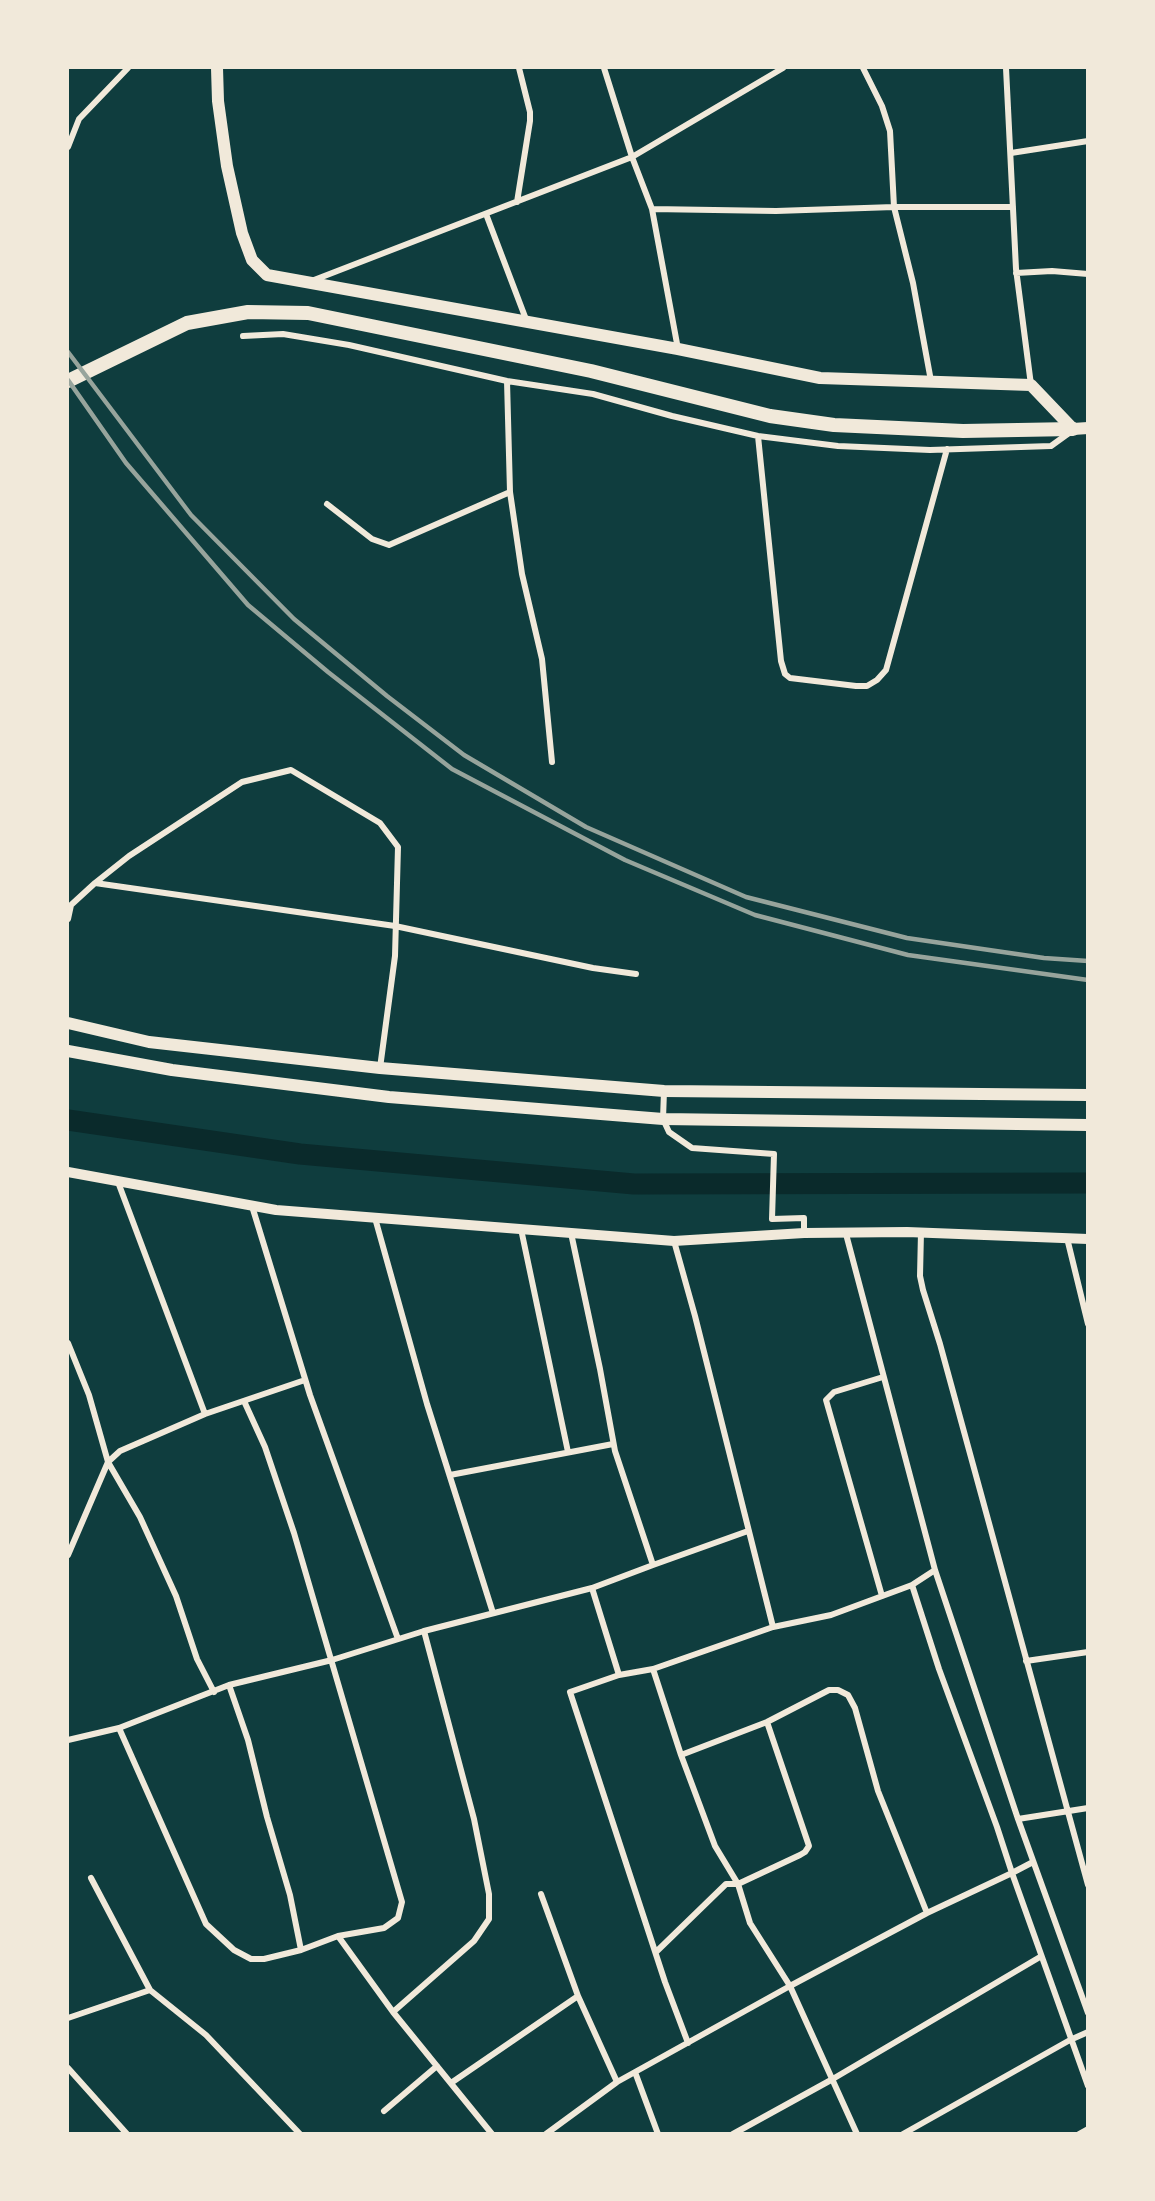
<!DOCTYPE html>
<html>
<head>
<meta charset="utf-8">
<style>
	body { margin:0 }
	#map { position:relative; width:1155px; height:2201px; overflow:hidden; background:#0f3d3e; font-family:Signika,sans-serif }
	canvas { display:block }
	.frame { position:absolute; inset:0; border:69px solid #f1e9da; pointer-events:none }
</style>
</head>
<body>
<div id="map">
<canvas width="1155" height="2201"></canvas>
<div class="frame"></div>
</div>
<script>
const ctx = document.querySelector('canvas').getContext('2d');
ctx.lineJoin = 'round';
const shape = rows => new Path2D(rows.map(r => 'M' + r).join(''));
function trace(path, color, width, dash) { ctx.strokeStyle = color; ctx.lineWidth = width; ctx.lineCap = dash ? 'butt' : 'round'; ctx.setLineDash(dash || []); ctx.stroke(path); }
trace(shape([
	[68,1120,300,1154,634,1184,1088,1183]
]), '#0a2a2b', 21);
trace(shape([
	[863,68,882,106,890,131,894,207,913,283,931,381],
	[1006,68,1016,269,1031,385],
	[68,147,79,119,128,68],
	[1011,153,1088,141],
	[517,202,530,121,530,112,519,68],
	[652,209,776,211,894,207,1013,207],
	[486,214,527,322],
	[1016,273,1052,271,1088,274],
	[314,280,632,157,604,68],
	[243,336,283,334,349,345,507,381,593,394,672,416,758,436,838,446,930,450,1051,446,1069,433],
	[678,349,652,209,632,157,783,68],
	[758,436,781,661,785,674,790,678,856,686,867,686,877,680,886,670,947,449],
	[510,492,522,574,542,659,552,762],
	[327,504,372,539,389,545,510,492,507,381],
	[95,883,129,856,242,782,291,770,380,823,398,847,395,956,380,1068],
	[68,919,71,905,95,883,395,926,593,968,636,974],
	[664,1091,663,1119,669,1132,692,1148,774,1154,772,1219,804,1218,804,1233],
	[118,1182,205,1414],
	[252,1206,310,1395,398,1639],
	[375,1218,427,1404,493,1613],
	[521,1229,568,1452],
	[921,1232,920,1276,923,1290,940,1344,1088,1885],
	[846,1234,935,1570,1018,1819,1088,2013],
	[1067,1238,1088,1324],
	[674,1241,695,1316,773,1627,831,1615,912,1585,935,1570],
	[68,1343,89,1395,108,1462,68,1555],
	[244,1401,265,1447,294,1533,402,1902,398,1918,384,1928,338,1936],
	[450,1475,613,1444],
	[653,1565,748,1531],
	[912,1585,939,1669,997,1827,1012,1873,1033,1862],
	[592,1588,619,1675,653,1669,681,1755,715,1846,738,1884,750,1923,790,1986,927,1913,1012,1873,1088,2086],
	[882,1596,826,1400,834,1392,883,1377],
	[1026,1661,1088,1652],
	[653,1669,773,1627],
	[619,1675,570,1692,665,1982,688,2043],
	[229,1685,248,1740,267,1817,290,1895,301,1950],
	[214,1692,197,1659,176,1596,140,1517,108,1462,120,1451,205,1414,305,1380],
	[119,1728,206,1924,234,1950,251,1959,264,1959,301,1950,338,1936,393,2012,492,2134],
	[68,1740,119,1728,229,1685,332,1660,424,1631,592,1588,653,1565,615,1451,600,1369,571,1233],
	[681,1755,767,1722,829,1690,838,1690,848,1695,855,1708,878,1791,927,1913],
	[1018,1819,1088,1808],
	[91,1878,150,1990],
	[541,1894,578,1996],
	[656,1952,726,1884,738,1884,800,1855,805,1852,809,1846,767,1722],
	[393,2012,474,1941,489,1919,489,1894,474,1819,424,1631],
	[68,2018,150,1990,206,2035,300,2134],
	[68,2068,127,2134],
	[635,2072,658,2134],
	[451,2083,578,1996,617,2082],
	[384,2111,437,2066],
	[546,2134,617,2082,790,1986,857,2134],
	[733,2134,831,2080,1040,1957],
	[903,2134,1070,2040,1088,2032],
	[1079,2134,1088,2129]
]), '#f1e9da', 6);
trace(shape([
	[68,1172,276,1210,674,1241,804,1233,907,1232,1088,1239]
]), '#f1e9da', 10);
trace(shape([
	[217,68,218,101,227,166,242,233,252,260,267,275,678,349,820,378,1031,385,1073,429,1088,428],
	[68,1023,149,1042,380,1068,664,1091,1088,1095],
	[68,1051,172,1070,389,1097,663,1119,1088,1125]
]), '#f1e9da', 12);
trace(shape([
	[68,381,187,323,248,312,308,313,591,371,770,416,834,425,963,431,1073,429]
]), '#f1e9da', 14);
trace(shape([
	[68,352,191,515,294,619,387,696,464,755,586,827,746,897,907,938,1044,958,1088,961],
	[68,380,126,463,248,605,328,672,452,769,625,860,755,915,908,955,1088,980]
]), '#97a49c', 4.5);
</script>
</body>
</html>
